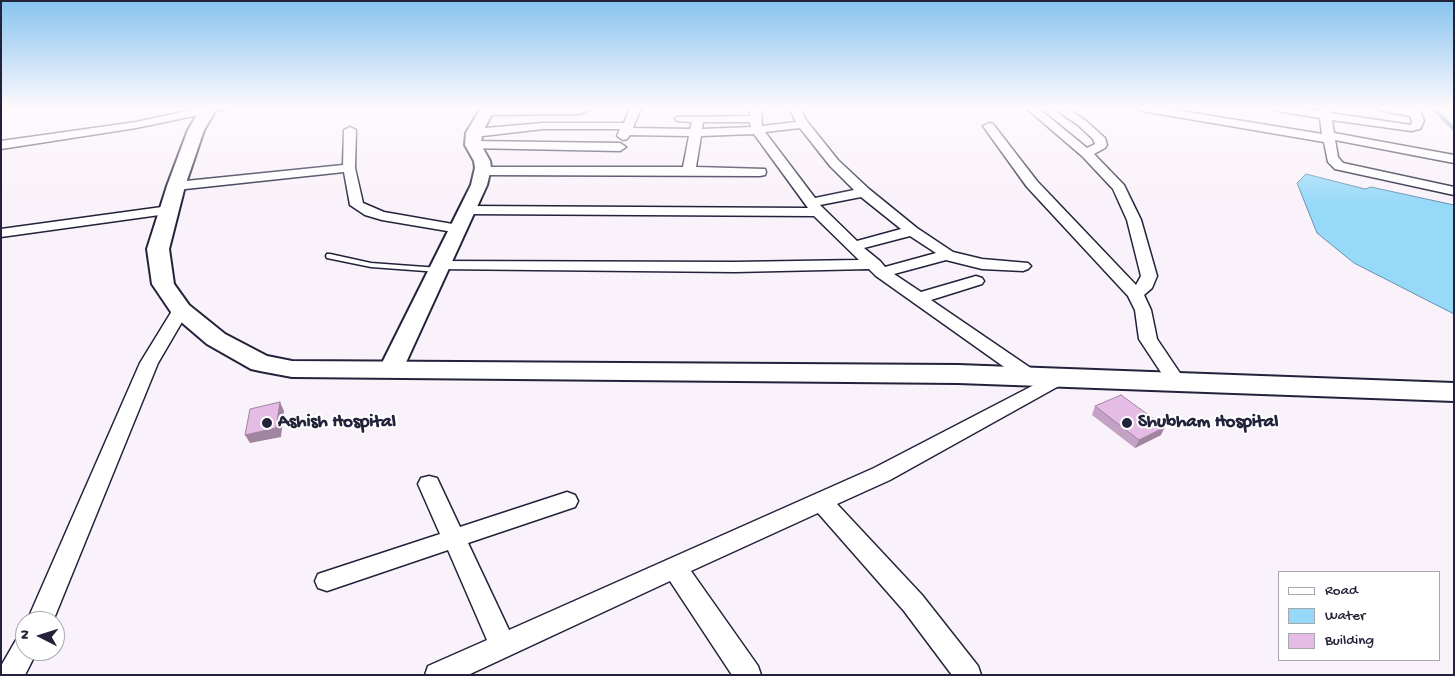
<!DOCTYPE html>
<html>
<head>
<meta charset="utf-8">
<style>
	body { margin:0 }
	#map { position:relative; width:1455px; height:676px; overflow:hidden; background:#faf2fa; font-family:"Gochi Hand",sans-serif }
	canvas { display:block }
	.frame { position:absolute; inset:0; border:2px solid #22223b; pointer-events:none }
	.legend { position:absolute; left:1278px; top:571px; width:162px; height:90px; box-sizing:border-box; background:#fff; border:1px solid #a7a7b1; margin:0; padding:6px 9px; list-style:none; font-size:15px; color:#22223b }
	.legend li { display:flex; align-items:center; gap:10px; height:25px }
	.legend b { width:25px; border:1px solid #a7a7b1 }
	.north { position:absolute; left:15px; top:611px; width:50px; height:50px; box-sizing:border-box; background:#fff; border:1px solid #a7a7b1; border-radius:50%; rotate:275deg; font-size:14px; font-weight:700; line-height:20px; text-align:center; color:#22223b }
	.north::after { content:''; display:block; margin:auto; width:18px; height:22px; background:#22223b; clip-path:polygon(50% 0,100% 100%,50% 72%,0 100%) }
</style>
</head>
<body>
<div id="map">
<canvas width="1455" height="676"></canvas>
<div class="frame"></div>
<ul class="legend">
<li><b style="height:6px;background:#fff"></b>Road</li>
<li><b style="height:14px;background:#97d9f9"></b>Water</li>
<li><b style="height:14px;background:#e4bce5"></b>Building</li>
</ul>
<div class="north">N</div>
</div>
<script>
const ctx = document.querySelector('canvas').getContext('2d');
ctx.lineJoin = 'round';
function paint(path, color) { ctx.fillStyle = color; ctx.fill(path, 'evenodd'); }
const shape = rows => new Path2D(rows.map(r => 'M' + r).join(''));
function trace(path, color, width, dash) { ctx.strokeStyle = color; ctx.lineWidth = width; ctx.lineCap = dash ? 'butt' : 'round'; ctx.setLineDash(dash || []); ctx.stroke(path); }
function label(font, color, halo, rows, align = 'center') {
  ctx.font = font + ' "Gochi Hand",sans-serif'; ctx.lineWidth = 4; ctx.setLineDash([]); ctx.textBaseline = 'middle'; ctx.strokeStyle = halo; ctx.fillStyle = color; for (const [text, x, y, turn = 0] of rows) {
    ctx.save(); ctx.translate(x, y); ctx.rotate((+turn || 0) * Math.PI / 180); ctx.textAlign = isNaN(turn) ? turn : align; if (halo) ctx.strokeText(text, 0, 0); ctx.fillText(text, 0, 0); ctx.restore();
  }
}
const water = shape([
	[1306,174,1365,189,1371,187,1454,205,1454,314,1354,263,1317,233,1297,183,1306,174]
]);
paint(water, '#97d9f9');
trace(water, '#6890ad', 1);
trace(shape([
	[1433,108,1454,129]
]), '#6890ad', 4);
const service = shape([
	[210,108,230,108,208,112,205,110,210,108],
	[327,254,330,254,371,263,439,268,443,270,439,272,371,267,327,258,326,256,327,254]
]);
const minor = shape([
	[201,108,212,108,214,110,208,113,136,128,1,149,1,141,136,122,201,108],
	[594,108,579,114,486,115,480,112,486,109,594,108],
	[630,108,641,108,633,128,690,129,692,122,677,121,675,119,677,117,750,116,750,108,761,108,762,126,796,122,789,108,800,108,806,120,838,160,869,189,917,228,953,252,982,259,1028,263,1031,266,1028,269,1023,271,982,269,946,260,894,274,921,292,976,276,982,278,984,281,982,284,931,300,1038,373,1040,377,1038,381,1031,383,1024,381,876,276,869,269,735,272,436,269,433,266,436,263,441,261,735,262,859,260,814,216,468,214,461,210,468,206,808,208,754,134,701,136,696,167,765,169,766,172,765,175,760,176,483,175,477,171,483,167,683,167,689,136,630,135,627,139,623,140,617,136,620,129,543,129,474,137,468,133,474,129,543,123,624,123,630,108],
	[703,122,750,122,751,127,702,129,703,122],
	[800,128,830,166,854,190,815,198,765,132,800,128],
	[861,197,901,229,857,241,820,205,861,197],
	[910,236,936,253,885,267,880,261,864,248,910,236],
	[1026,108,1038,108,1087,148,1095,144,1093,139,1078,125,1053,108,1066,108,1086,121,1105,138,1107,145,1105,148,1094,154,1124,185,1141,220,1157,276,1152,288,1144,295,1151,310,1157,339,1186,382,1184,386,1177,388,1170,386,1139,339,1135,310,1128,296,1027,187,983,126,989,123,993,124,1037,181,1136,285,1141,276,1127,220,1113,189,1082,156,1026,108],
	[1137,108,1163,108,1322,134,1320,118,1277,111,1272,108,1300,108,1319,111,1319,108,1330,108,1330,113,1411,125,1412,121,1410,116,1383,111,1378,108,1419,108,1424,121,1420,129,1411,131,1332,120,1334,133,1454,155,1454,163,1335,140,1338,157,1343,163,1454,187,1454,195,1335,169,1328,162,1324,142,1142,111,1137,108],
	[350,127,356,130,355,168,363,203,384,212,464,226,466,229,464,232,459,233,382,220,365,215,350,205,344,172,176,190,169,186,176,182,343,165,344,130,350,127],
	[473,141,620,143,626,147,620,151,469,148,467,145,469,142,473,141],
	[169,206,174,207,176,210,174,213,1,237,1,229,169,206],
	[181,305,187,306,189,310,158,363,53,621,27,621,140,363,175,306,181,305],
	[1059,372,1066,374,1068,378,1066,382,890,480,837,504,922,595,978,666,981,675,952,675,904,611,818,513,691,571,758,666,761,675,732,675,670,581,468,675,425,675,428,666,487,640,448,550,327,591,318,588,315,581,318,574,440,534,418,484,421,478,429,476,437,478,460,527,567,492,575,495,578,501,575,507,468,543,509,630,874,468,1059,372],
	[25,637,25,651,37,651,25,675,1,675,1,666,16,640,25,637]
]);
const tertiary = shape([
	[481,108,495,108,482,133,481,145,490,161,491,168,487,185,403,369,399,374,391,377,383,374,379,369,471,185,475,168,474,161,465,145,466,133,481,108]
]);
const secondary = shape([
	[201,108,217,108,204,130,185,186,169,249,174,284,189,305,225,334,267,356,292,361,958,365,1454,383,1454,401,958,383,292,377,260,371,251,369,207,344,173,315,152,284,147,249,167,186,188,130,201,108]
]);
trace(service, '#22223b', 3);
trace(minor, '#22223b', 3);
trace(tertiary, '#22223b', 4);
trace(secondary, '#22223b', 4);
paint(service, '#fff');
paint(minor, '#fff');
paint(tertiary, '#fff');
paint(secondary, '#fff');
paint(shape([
	[1095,406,1161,435,1135,448,1092,415]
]), '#c4a2c5');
paint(shape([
	[280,402,284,411,281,437,250,443,245,435],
	[1165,427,1161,435,1135,448,1139,440]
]), '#a084a0');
const building = shape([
	[1121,395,1165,427,1139,440,1095,406,1121,395],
	[280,402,276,428,245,435,250,409,280,402]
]);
paint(building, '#e4bce5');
trace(building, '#a084a0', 1);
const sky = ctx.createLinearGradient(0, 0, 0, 203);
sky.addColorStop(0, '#87c3ef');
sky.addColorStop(0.53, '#fdf9fd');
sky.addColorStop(1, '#fdf9fd00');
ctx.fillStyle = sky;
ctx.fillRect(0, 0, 1455, 203);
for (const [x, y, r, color] of [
	[267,423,6,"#22223b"],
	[1127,423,6,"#22223b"]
]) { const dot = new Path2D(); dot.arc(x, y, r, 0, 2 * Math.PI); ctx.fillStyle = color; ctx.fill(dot); trace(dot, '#fff', 2); }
label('bold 19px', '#22223b', '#fff', [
	["Ashish Hospital",278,423],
	["Shubham Hospital",1138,423]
], 'left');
</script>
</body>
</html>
